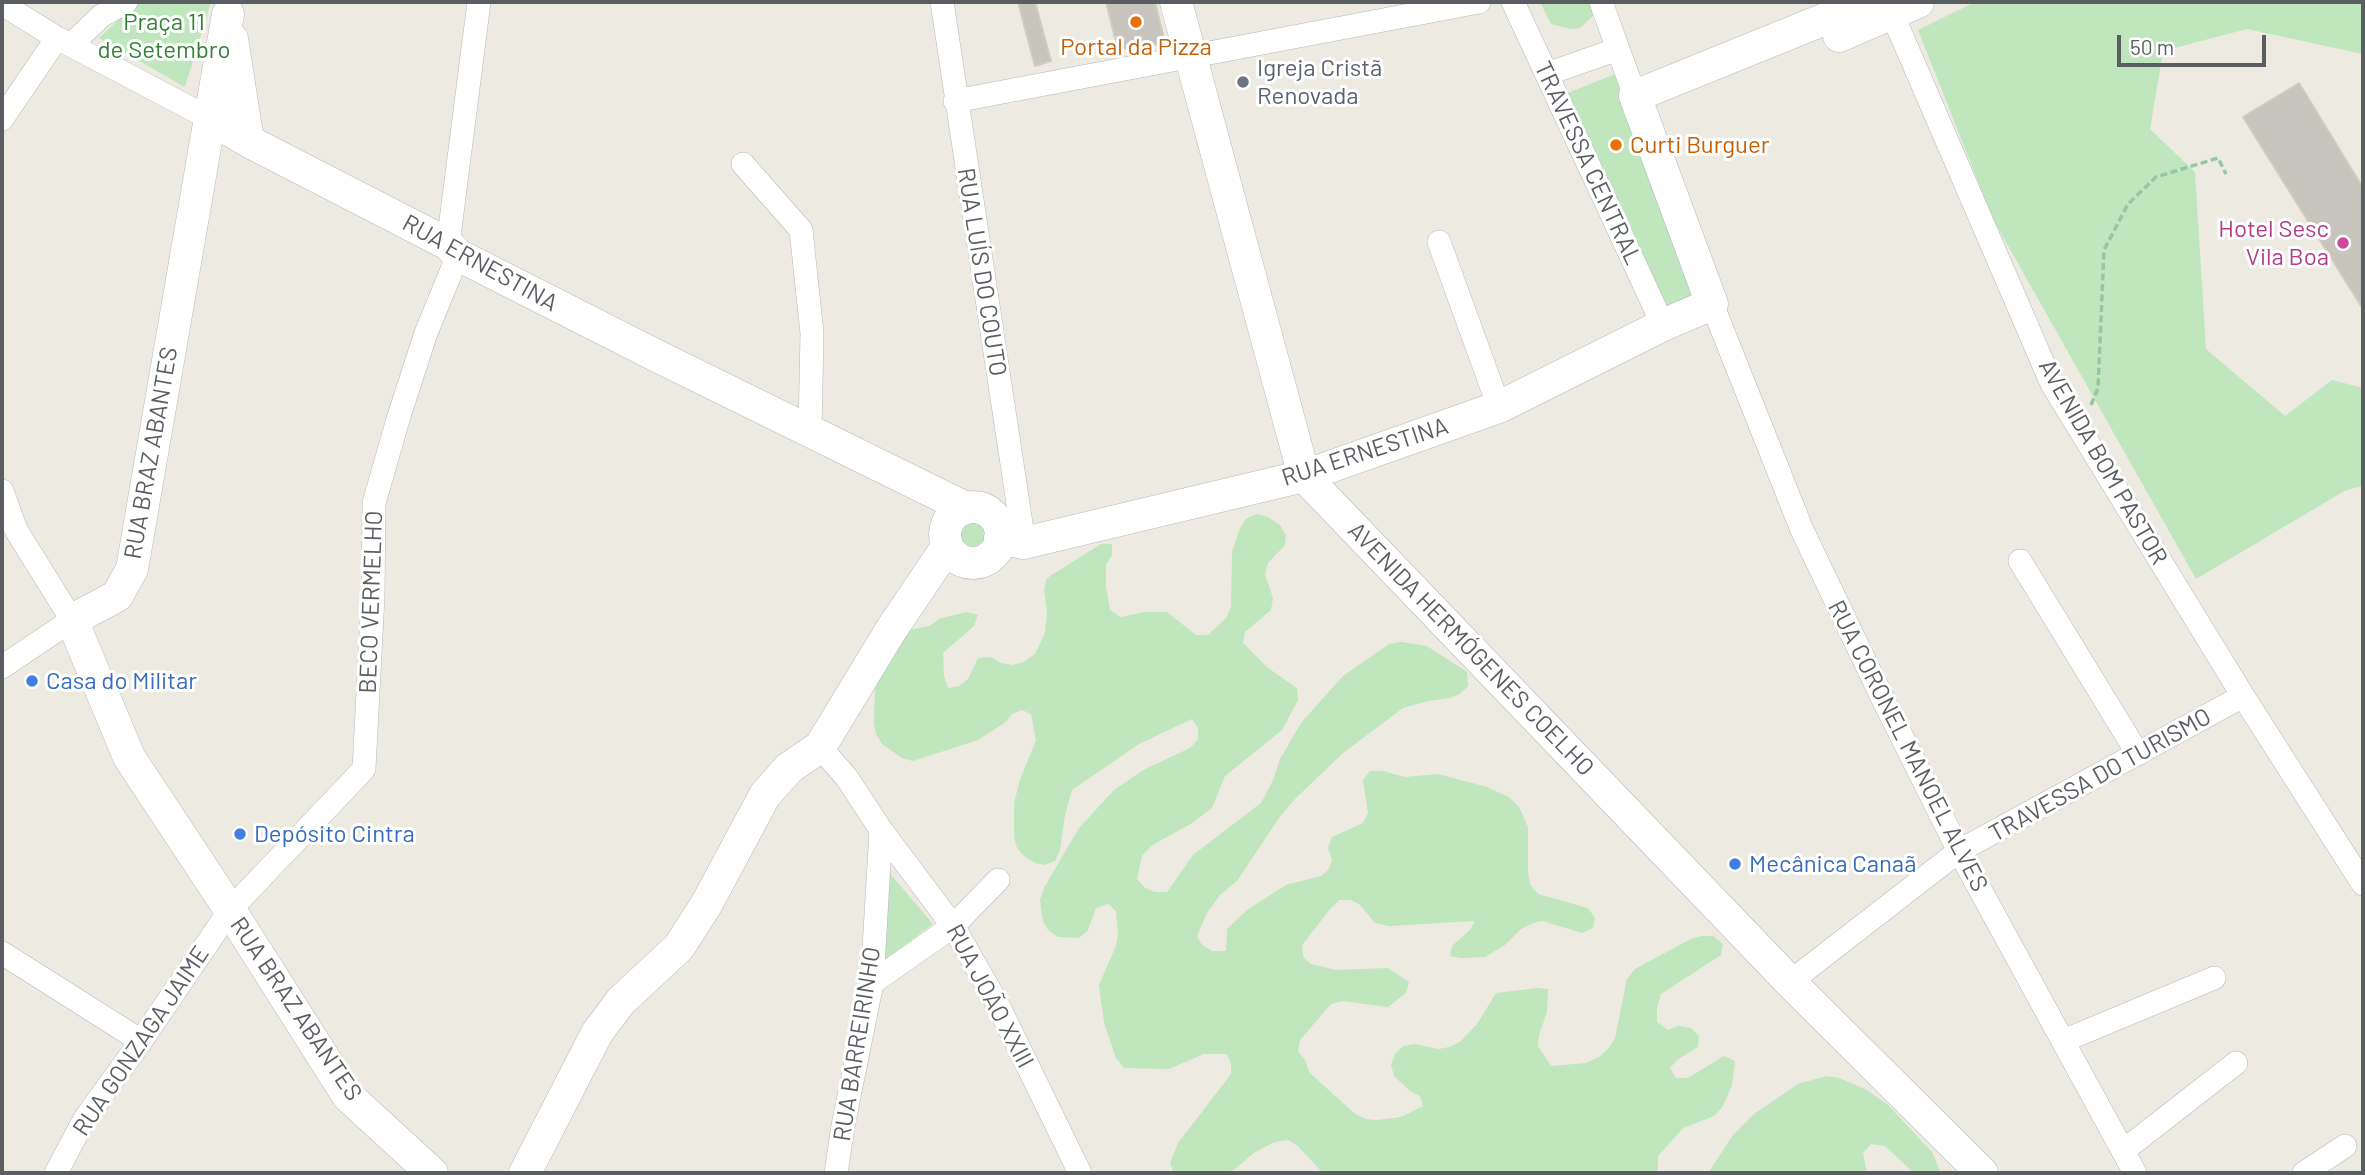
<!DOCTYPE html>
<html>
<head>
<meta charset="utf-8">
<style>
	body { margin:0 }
	#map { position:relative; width:2365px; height:1175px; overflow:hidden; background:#edeae1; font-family:Barlow,sans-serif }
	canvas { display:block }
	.frame { position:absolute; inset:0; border:4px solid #5a5e63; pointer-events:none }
	.scale { position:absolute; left:2117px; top:35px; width:149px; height:32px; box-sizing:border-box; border:4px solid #5a5e63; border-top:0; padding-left:9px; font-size:21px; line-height:24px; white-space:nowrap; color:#5a5e63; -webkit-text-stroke:5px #fff; paint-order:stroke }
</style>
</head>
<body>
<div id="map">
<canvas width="2365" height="1175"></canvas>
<div class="frame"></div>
<div class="scale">50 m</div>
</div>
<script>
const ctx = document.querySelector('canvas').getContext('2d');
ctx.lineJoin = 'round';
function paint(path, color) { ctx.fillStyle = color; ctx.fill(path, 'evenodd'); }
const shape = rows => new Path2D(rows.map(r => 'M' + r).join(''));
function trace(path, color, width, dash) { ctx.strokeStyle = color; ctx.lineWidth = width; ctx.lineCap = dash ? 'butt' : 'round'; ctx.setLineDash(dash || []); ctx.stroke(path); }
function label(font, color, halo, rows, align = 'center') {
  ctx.font = font + ' Barlow,sans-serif'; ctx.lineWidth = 6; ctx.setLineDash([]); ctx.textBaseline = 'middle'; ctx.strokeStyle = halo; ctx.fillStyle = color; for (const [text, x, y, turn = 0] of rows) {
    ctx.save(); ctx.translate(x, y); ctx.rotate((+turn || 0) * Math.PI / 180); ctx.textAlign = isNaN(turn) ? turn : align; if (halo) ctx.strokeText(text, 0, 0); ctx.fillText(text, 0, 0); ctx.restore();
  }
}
paint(shape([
	[145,2,211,2,185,87,99,38,133,6],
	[1540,2,1593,2,1596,13,1580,28,1570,29,1551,24],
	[1975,2,2363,2,2363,54,2247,29,2163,51,2150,129,2195,172,2206,349,2285,416,2332,380,2363,388,2363,486,2346,490,2196,579,1993,219,1918,30],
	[1615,74,1700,300,1668,314,1568,93],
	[1257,514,1268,517,1280,525,1286,535,1285,545,1268,563,1265,574,1273,598,1271,610,1245,632,1243,643,1268,668,1297,688,1298,700,1282,730,1225,776,1212,808,1192,823,1151,846,1142,856,1137,879,1145,888,1155,892,1167,892,1193,855,1261,803,1273,780,1280,759,1301,723,1343,676,1389,644,1401,642,1427,646,1467,672,1468,686,1460,694,1450,698,1428,701,1403,708,1343,753,1295,799,1279,818,1237,881,1220,895,1207,913,1197,936,1202,945,1212,951,1226,951,1227,929,1247,910,1286,885,1321,876,1329,869,1332,859,1328,848,1332,837,1363,823,1368,813,1363,780,1370,771,1383,771,1405,777,1438,774,1487,787,1509,797,1519,807,1528,827,1528,872,1530,884,1538,894,1588,908,1595,918,1593,928,1582,933,1543,921,1533,923,1521,929,1505,945,1485,957,1461,958,1450,956,1452,946,1470,930,1475,921,1389,926,1375,923,1360,905,1351,900,1339,900,1331,908,1302,945,1303,957,1311,964,1336,970,1388,968,1409,982,1406,993,1388,1007,1342,1001,1331,1004,1300,1040,1298,1051,1305,1060,1309,1072,1355,1114,1366,1119,1377,1120,1401,1117,1423,1106,1420,1096,1410,1091,1394,1076,1391,1065,1395,1054,1403,1046,1415,1044,1438,1049,1450,1047,1461,1041,1477,1024,1496,993,1537,988,1548,989,1547,1012,1539,1035,1538,1046,1551,1066,1586,1063,1599,1057,1609,1048,1615,1038,1627,979,1635,969,1691,939,1702,936,1713,936,1723,944,1721,955,1661,994,1657,1008,1657,1022,1668,1030,1678,1026,1691,1028,1699,1036,1698,1047,1677,1060,1670,1068,1676,1078,1688,1078,1724,1056,1735,1061,1732,1085,1723,1106,1714,1116,1683,1128,1658,1156,1658,1173,1323,1173,1298,1146,1288,1140,1275,1142,1255,1152,1235,1169,1224,1173,1174,1173,1170,1163,1178,1143,1231,1074,1231,1064,1227,1054,1204,1054,1169,1069,1124,1068,1116,1058,1104,1023,1099,985,1116,946,1118,934,1116,911,1108,904,1096,908,1088,930,1079,938,1058,937,1048,930,1043,921,1040,900,1044,888,1079,828,1114,790,1145,769,1190,748,1198,739,1198,728,1192,719,1139,744,1072,790,1065,815,1060,850,1055,861,1045,865,1035,863,1024,856,1017,848,1014,837,1014,803,1020,780,1036,740,1031,714,1022,710,1012,714,1006,722,978,740,913,761,902,758,882,744,876,734,874,723,875,687,898,632,930,626,939,619,966,612,978,615,974,626,943,653,944,676,948,688,959,686,968,679,978,658,990,657,1001,663,1012,665,1024,662,1035,654,1045,633,1047,611,1044,589,1047,578,1101,544,1112,544,1112,555,1106,565,1106,587,1110,610,1121,617,1144,612,1167,612,1196,635,1208,635,1226,618,1231,607,1232,552,1240,528,1246,519],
	'955 533a15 15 0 1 1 30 0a15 15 0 1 1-30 0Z',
	[886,869,933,924,879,964],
	[1826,1076,1839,1078,1865,1089,1888,1105,1932,1152,1941,1173,1914,1173,1885,1146,1871,1144,1863,1153,1867,1173,1708,1173,1733,1135,1754,1114,1798,1084]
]), '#bfe6bd');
const building = shape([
	[1018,2,1035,2,1051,61,1035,66,1018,2],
	[1106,2,1155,2,1165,43,1118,50,1106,2],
	[2299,83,2363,188,2363,309,2243,117,2299,83]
]);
paint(building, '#c8c5bf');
trace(building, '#d2ccc0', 2);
const street = shape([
	[942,2,1024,543],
	[1513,2,1663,325],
	[1601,2,1635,96],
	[1887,2,2052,384,2243,696,2363,884],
	[2,4,57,38,209,118],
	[71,45,101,16,126,2],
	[1547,74,1618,49],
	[955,101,1479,2],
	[2,119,57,38],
	[743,164,801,230,812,333,810,431],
	[1439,242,1499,407],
	[448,244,479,2],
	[1712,304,1802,530,1882,697,1959,851,2135,1173],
	[2,491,16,530,72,620,2,667],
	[2020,561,2138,754],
	[820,747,847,778,881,830,953,926,997,1003,1080,1173],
	[2,953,141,1041],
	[1790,982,1959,851,2243,696],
	[872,983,953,926,998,880],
	[2063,1041,2214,978],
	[2123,1151,2236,1063],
	[56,1173,84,1120,141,1041,230,910,364,769,373,596,374,503,399,416,426,333,458,255],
	[836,1173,843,1126,872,983,881,830],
	[2304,1173,2345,1146]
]);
const secondary = shape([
	[1176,2,1304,476,1790,982,1982,1173],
	[228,14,132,569,117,596,72,620,129,757,230,910,348,1096,432,1173],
	[1839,36,1918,2],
	[232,39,248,141],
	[209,118,248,141,448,244,458,255,657,356,966,508],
	'945 535a28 28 0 1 1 56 0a28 28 0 1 1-56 0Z',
	[1000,538,1024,543,1304,476,1499,407,1663,325,1712,304,1635,96,1867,2],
	[525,1173,597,1033,621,1001,679,947,706,905,765,795,789,768,820,747,891,630,947,547]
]);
trace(street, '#b4b8bc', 24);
trace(secondary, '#b5b9be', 33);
trace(shape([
	[2091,405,2098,388,2104,250,2128,204,2156,177,2218,158,2226,174]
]), '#96c7a2', 3.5, [7, 3.5]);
trace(street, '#fff', 23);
trace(secondary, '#fff', 32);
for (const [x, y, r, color] of [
	[1136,22,7,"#e8710a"],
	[1243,82,7,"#6b7280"],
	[1616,145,7,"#e8710a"],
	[2343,243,7,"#d1479c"],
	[32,681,7,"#3f7fe0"],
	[240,834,7,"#3f7fe0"],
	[1735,864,7,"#3f7fe0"]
]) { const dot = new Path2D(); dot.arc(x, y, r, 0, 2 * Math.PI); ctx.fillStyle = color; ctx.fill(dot); trace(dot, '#fff', 2.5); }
label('24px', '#328233', '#fff', [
	["Praça 11",164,22],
	["de Setembro",164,50]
]);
label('24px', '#c56008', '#fff', [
	["Portal da Pizza",1136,47],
	["Curti Burguer",1630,145,"left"]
]);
label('24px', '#5b616d', '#fff', [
	["Igreja Cristã",1257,68],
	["Renovada",1257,96]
], 'left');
label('24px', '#5a5e63', '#fff', [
	["TRAVESSA CENTRAL",1588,163,65],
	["RUA ERNESTINA",480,263,29],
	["RUA LUÍS DO COUTO",982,272,81],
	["RUA ERNESTINA",1365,452,-18],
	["RUA BRAZ ABANTES",151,453,-80],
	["AVENIDA BOM PASTOR",2103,462,60],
	["BECO VERMELHO",371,602,-88],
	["AVENIDA HERMÓGENES COELHO",1471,649,46],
	["RUA CORONEL MANOEL ALVES",1908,746,63],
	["TRAVESSA DO TURISMO",2100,775,-29],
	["RUA JOÃO XXIII",990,996,62],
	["RUA BRAZ ABANTES",296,1009,56],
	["RUA GONZAGA JAIME",141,1041,-56],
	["RUA BARREIRINHO",857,1044,-81]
]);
label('24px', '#b23c85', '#fff', [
	["Hotel Sesc",2329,229],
	["Vila Boa",2329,257]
], 'right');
label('24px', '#366cbe', '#fff', [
	["Casa do Militar",46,681],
	["Depósito Cintra",254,834],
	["Mecânica Canaã",1749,864]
], 'left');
</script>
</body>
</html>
